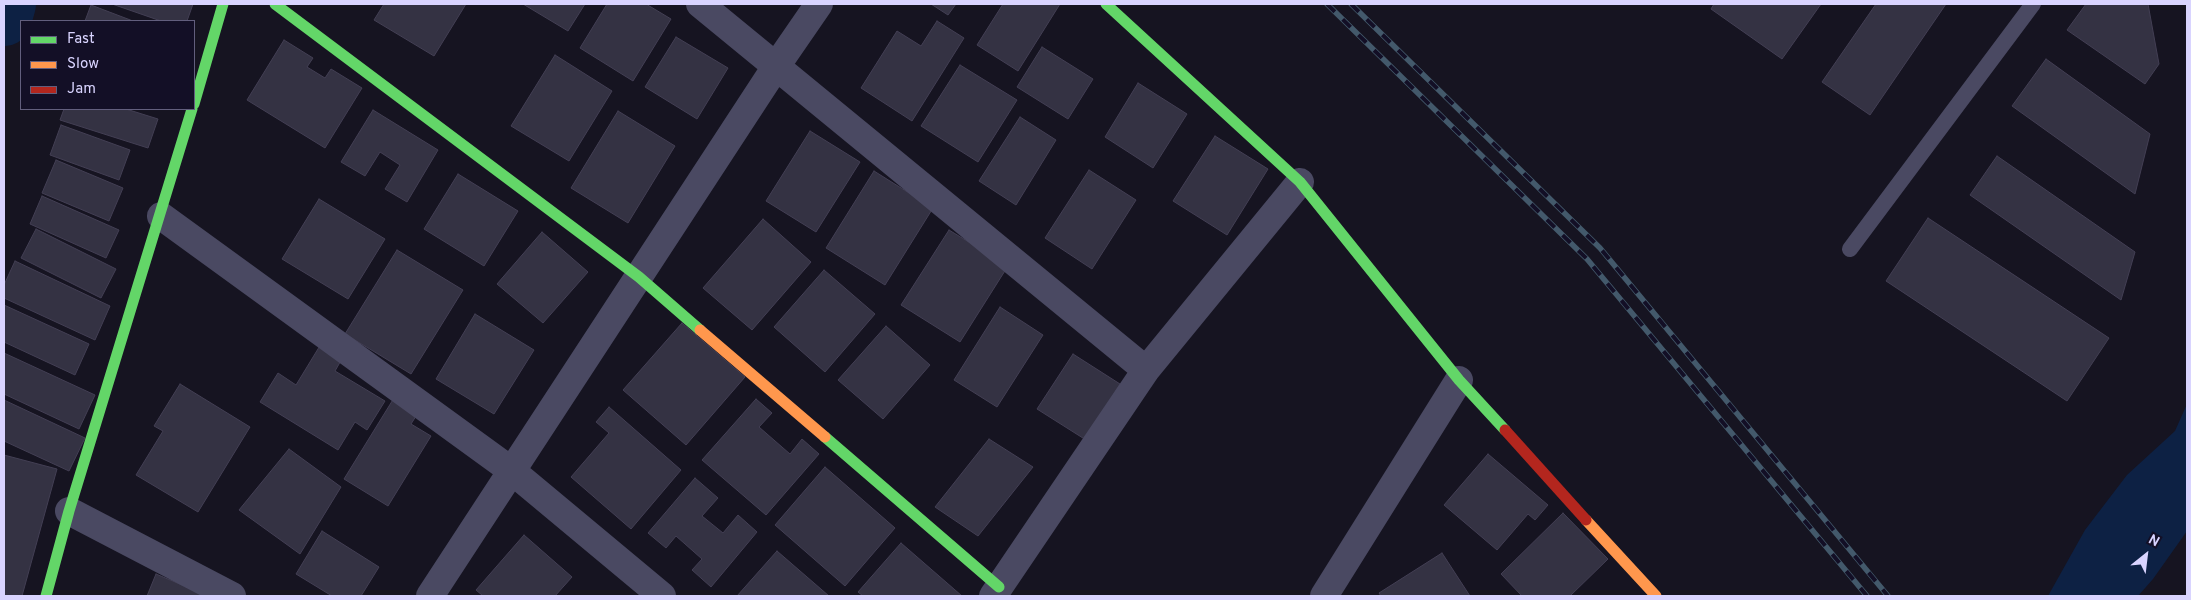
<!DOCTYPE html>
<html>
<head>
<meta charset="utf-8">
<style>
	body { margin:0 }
	#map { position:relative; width:2191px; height:600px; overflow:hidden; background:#161421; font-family:Overpass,sans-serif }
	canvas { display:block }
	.frame { position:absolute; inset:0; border:5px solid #d9d4ff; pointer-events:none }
	.legend { position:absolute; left:20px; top:20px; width:175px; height:90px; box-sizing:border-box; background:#130f26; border:1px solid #625e7d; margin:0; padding:6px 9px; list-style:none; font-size:15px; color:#d9d4ff }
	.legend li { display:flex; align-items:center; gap:10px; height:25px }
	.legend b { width:25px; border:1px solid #625e7d }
	.north { position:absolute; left:2121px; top:530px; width:50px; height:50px; -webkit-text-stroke:4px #130f26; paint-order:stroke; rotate:29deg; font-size:14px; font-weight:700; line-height:20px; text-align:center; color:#d9d4ff }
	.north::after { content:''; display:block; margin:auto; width:18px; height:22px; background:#d9d4ff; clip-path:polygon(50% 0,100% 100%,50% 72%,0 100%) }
</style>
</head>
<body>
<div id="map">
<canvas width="2191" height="600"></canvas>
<div class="frame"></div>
<ul class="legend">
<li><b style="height:6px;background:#63d668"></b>Fast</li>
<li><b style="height:6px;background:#ff974d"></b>Slow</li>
<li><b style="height:6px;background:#b3261e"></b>Jam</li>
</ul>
<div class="north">N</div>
</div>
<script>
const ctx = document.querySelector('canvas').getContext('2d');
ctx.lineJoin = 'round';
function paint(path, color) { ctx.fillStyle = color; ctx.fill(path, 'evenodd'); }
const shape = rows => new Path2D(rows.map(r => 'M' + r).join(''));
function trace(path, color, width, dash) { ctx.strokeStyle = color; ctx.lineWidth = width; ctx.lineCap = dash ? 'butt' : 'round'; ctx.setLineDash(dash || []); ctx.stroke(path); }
paint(shape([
	[2187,404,2187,531,2153,579,2138,596,2048,596,2085,530,2127,475,2175,431]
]), '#0d2144');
trace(shape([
	[4,18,8,4]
]), '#0d2144', 56);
const building = shape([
	[112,4,193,4,187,21,161,21,112,4],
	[384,4,466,4,434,56,374,20,384,4],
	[523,4,585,4,568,31,523,4],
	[607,4,646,4,671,19,633,81,580,48,607,4],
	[931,4,956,4,948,15,931,4],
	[1003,4,1060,4,1018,71,977,45,1003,4],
	[1714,4,1821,4,1782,59,1711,9,1714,4],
	[1876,4,1946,4,1870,115,1822,82,1876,4],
	[2086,4,2148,4,2159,64,2145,84,2067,30,2086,4],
	[91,5,133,21,85,21,91,5],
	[937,21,964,38,912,121,861,88,897,31,921,46,937,21],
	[676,37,728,68,697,119,645,87,676,37],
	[284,40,313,58,307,67,325,78,331,69,362,88,325,148,247,100,284,40],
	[1042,47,1093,79,1068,119,1017,87,1042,47],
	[555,55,612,91,569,161,511,126,555,55],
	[2046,59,2150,134,2135,194,2012,106,2046,59],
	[960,65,1017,100,978,162,921,126,960,65],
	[1138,83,1187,114,1153,168,1105,137,1138,83],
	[64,109,126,109,158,119,148,148,60,120,64,109],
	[373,110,438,150,407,202,385,189,400,165,380,152,365,176,341,162,373,110],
	[618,111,675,146,628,223,571,188,618,111],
	[1020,117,1056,140,1016,205,979,181,1020,117],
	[61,125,130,150,119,180,50,155,61,125],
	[810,131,860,162,816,232,766,201,810,131],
	[1215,136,1268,169,1227,235,1173,201,1215,136],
	[1997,156,2135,252,2121,300,1970,195,1997,156],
	[56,160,123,188,109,221,42,193,56,160],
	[1089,170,1136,200,1092,269,1045,238,1089,170],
	[874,171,933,208,885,285,826,248,874,171],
	[458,174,518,211,484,266,424,229,458,174],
	[42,196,119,230,106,258,30,224,42,196],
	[319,199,385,239,348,299,282,259,319,199],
	[1928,218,2109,338,2067,401,1886,281,1928,218],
	[763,219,811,262,752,330,703,288,763,219],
	[36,229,116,269,101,298,21,258,36,229],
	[949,230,1008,266,960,342,901,305,949,230],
	[542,232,588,272,543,323,497,284,542,232],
	[397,250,463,290,411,374,345,334,397,250],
	[15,261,110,306,95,340,4,298,4,285,15,261],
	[824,270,875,314,825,372,774,327,824,270],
	[4,305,89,344,75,375,4,342,4,305],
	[1000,307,1043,335,997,407,954,380,1000,307],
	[475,314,534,350,494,414,436,379,475,314],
	[682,323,745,377,686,445,623,390,682,323],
	[886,326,930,365,883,419,838,380,886,326],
	[321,344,343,357,335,371,385,401,367,430,355,422,338,450,260,402,278,373,296,385,321,344],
	[4,353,95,395,79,429,4,394,4,353],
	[1073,354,1120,384,1086,440,1037,409,1073,354],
	[180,384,250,427,198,512,136,475,163,431,154,426,180,384],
	[394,398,418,413,411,424,431,436,388,506,344,479,394,398],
	[756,399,772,413,759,427,790,454,802,439,819,454,766,515,702,460,756,399],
	[4,400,85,438,69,471,4,441,4,400],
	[609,407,681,470,631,529,571,477,609,433,596,422,609,407],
	[989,439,1033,467,978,536,935,507,989,439],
	[289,449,341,487,300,554,239,510,289,449],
	[1488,454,1548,505,1535,520,1528,514,1497,550,1444,505,1488,454],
	[4,455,57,469,22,596,4,596,4,455],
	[825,467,895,528,845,586,775,525,825,467],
	[695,478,718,498,702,516,723,533,738,515,757,532,711,587,692,570,702,559,676,536,666,548,648,533,695,478],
	[1563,513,1608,559,1570,596,1522,596,1501,574,1563,513],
	[322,531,379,567,361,596,332,596,296,574,322,531],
	[524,535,572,577,555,596,483,596,476,590,524,535],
	[901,543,962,596,863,596,858,592,901,543],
	[777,551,829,596,737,596,777,551],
	[1442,553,1470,596,1381,596,1379,593,1442,553],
	[156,574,208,596,147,596,156,574]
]);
paint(building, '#343243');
trace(building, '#433f54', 1);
trace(shape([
	[1850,249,2033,4]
]), '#4a4962', 16);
trace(shape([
	[700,4,1146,370],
	[161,216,512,471,662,596],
	[69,511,232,596],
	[430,596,777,65,819,4],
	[993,596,1146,370,1300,182],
	[1324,596,1459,380]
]), '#4a4962', 28);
trace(shape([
	[275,4,639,277,700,330],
	[1106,4,1300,182,1459,380,1505,430],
	[194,104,223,4],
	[825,437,999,587],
	[46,596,69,511,192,109]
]), '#63d668', 11);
trace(shape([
	[700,330,825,437],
	[1586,520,1656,596]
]), '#ff974d', 11);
trace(shape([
	[1505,430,1586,520]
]), '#b3261e', 11);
const rail = shape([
	[1327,4,1587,259,1867,596],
	[1351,4,1600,248,1888,596]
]);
trace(rail, '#43596b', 5.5);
trace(rail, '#130f26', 4, [11]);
</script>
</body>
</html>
